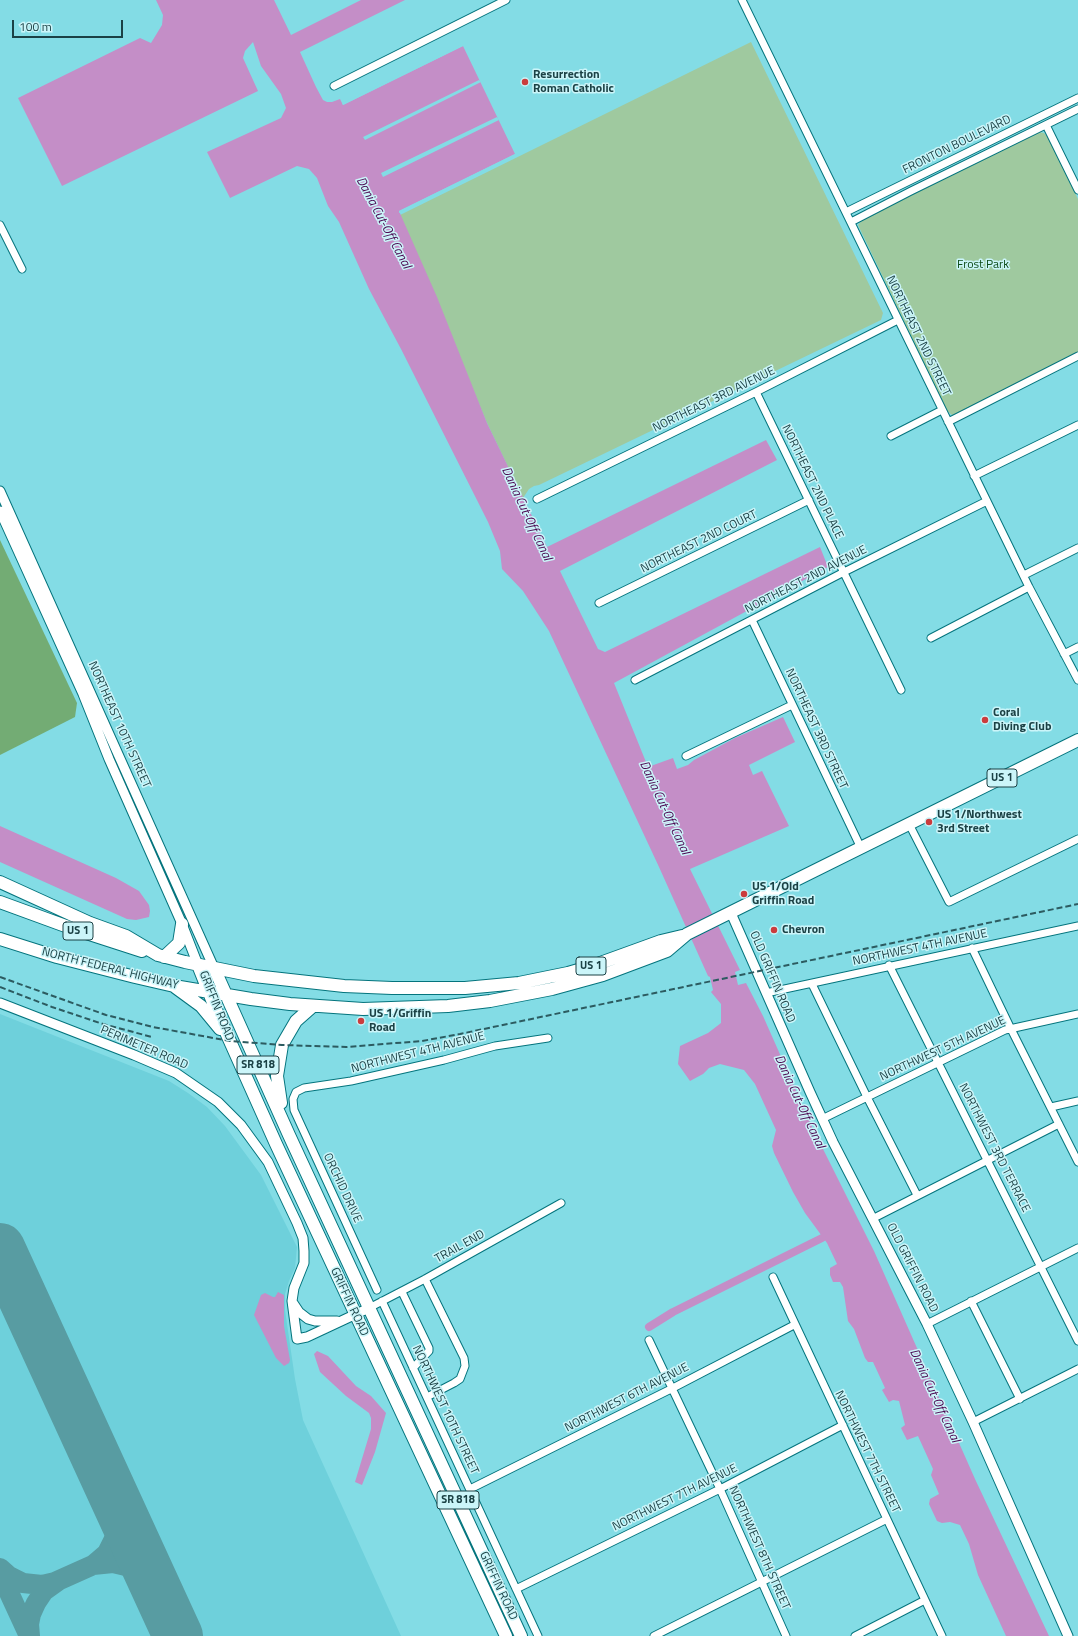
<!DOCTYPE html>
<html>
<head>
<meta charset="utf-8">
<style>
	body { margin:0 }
	#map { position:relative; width:1078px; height:1636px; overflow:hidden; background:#83dce5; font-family:"Titillium Web",sans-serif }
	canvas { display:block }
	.scale { position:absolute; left:12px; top:20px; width:111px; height:18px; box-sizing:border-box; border:2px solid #1b4145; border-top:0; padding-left:5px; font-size:12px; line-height:14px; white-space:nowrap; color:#1b4145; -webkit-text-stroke:3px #cbf5f9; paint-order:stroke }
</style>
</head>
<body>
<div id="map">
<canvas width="1078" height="1636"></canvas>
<div class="scale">100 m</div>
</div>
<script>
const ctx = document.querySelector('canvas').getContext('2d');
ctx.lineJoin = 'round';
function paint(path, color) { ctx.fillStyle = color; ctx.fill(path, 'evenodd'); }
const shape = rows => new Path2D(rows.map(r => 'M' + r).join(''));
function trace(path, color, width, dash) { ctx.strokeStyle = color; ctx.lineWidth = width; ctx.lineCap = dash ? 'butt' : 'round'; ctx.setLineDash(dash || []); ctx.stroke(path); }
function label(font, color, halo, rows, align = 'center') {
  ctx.font = font + ' "Titillium Web",sans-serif'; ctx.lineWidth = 3; ctx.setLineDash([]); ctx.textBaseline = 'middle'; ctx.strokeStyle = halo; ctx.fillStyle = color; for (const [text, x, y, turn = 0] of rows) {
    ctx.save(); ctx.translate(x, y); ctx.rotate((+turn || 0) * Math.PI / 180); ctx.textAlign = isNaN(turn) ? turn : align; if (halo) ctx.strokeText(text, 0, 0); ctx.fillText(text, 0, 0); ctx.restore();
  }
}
paint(shape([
	[0,1014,169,1081,188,1093,207,1107,225,1126,261,1175,297,1247,295,1268,289,1281,285,1294,285,1310,295,1379,303,1420,401,1636,0,1636]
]), '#6ed0db');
paint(shape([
	[751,42,883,313,881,320,539,485,534,486,529,489,523,498,487,423,400,215],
	[1039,132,1044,133,1047,136,1078,199,1078,353,957,414,952,415,947,411,858,225,865,217]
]), '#9fc99f');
paint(shape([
	[0,540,77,703,75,717,0,755]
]), '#73ac74');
paint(shape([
	[156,0,274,0,291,35,361,0,405,0,300,52,316,87,323,100,327,102,332,102,340,99,343,105,463,46,515,154,399,211,437,297,487,423,547,547,766,440,777,460,560,571,598,649,605,652,820,547,828,567,614,683,648,767,673,758,677,769,688,765,694,760,735,738,783,717,795,742,749,765,753,775,762,771,789,826,690,869,740,970,735,972,738,985,746,983,763,1016,814,1131,874,1251,975,1479,1049,1636,1006,1636,978,1575,969,1544,960,1525,950,1522,942,1523,937,1521,929,1504,930,1499,939,1494,931,1475,933,1469,918,1436,907,1440,901,1428,905,1425,899,1401,893,1400,889,1402,882,1390,885,1388,873,1362,868,1362,865,1358,854,1329,848,1321,843,1287,840,1282,833,1282,830,1275,830,1268,837,1264,827,1243,805,1213,793,1192,774,1153,772,1146,776,1130,755,1084,744,1070,720,1064,709,1068,703,1074,690,1081,678,1064,680,1046,708,1033,721,1023,721,1004,711,992,713,990,710,977,708,976,659,867,549,631,523,591,502,569,500,551,488,522,401,349,369,289,339,222,328,206,317,178,309,169,297,166,230,198,207,152,281,118,286,108,281,94,261,66,253,42,245,51,243,58,258,91,62,186,18,98,140,38,151,43,162,25,163,15],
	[0,826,116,878,139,891,149,905,150,911,149,917,136,920,127,919,0,862],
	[278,1292,284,1295,284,1326,290,1360,289,1363,284,1366,276,1358,254,1315,261,1295,265,1293,273,1297,275,1297],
	[317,1351,328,1356,356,1386,371,1396,386,1413,375,1452,362,1485,355,1482,371,1429,371,1418,369,1413,346,1396,320,1372,314,1354]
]), '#c48ec7');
paint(shape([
	[462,44,463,46,343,105,342,103],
	[479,80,481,82,365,140,363,137],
	[497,117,499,120,383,177,381,173],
	[515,154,516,156,399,213,399,211]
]), '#83dce5');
trace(shape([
	[649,1327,673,1312,822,1238]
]), '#c48ec7', 8);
trace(shape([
	[93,1565,113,1563,130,1567,146,1578,158,1593],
	[0,1568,9,1576,23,1583,42,1585,55,1582,93,1565,107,1553,117,1533,118,1517,113,1495],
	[0,1573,29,1636],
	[30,1636,29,1624,31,1614,36,1603,44,1591,58,1581]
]), '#589ca2', 20);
trace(shape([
	[0,1248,178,1636]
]), '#589ca2', 50);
const minor = shape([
	[742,0,1029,587,1078,680],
	[334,86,506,0],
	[1046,125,1078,190],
	[846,212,1078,98],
	[851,222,911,191,1078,109],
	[0,225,22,269],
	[756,392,901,690],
	[948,422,1078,356],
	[891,436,942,410],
	[974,476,1078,425],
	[537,499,756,392,898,320],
	[1024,575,1078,548],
	[599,603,809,500],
	[752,620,861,848],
	[931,638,1029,587],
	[1064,654,1078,647],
	[635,680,844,572,987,501],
	[686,756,792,705],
	[909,824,949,902,1078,839],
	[972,948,1011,1029,1078,1162],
	[889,965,1078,1341],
	[812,984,867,1097,917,1195],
	[766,993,1078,926],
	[1051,1107,1078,1101],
	[822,1119,1005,1030,1078,1014],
	[874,1218,1059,1124],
	[773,1277,942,1636],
	[425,1279,464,1358,465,1366,460,1379,454,1383,427,1397],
	[377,1290,294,1110,293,1099,296,1092,304,1088,351,1081,444,1060,495,1046,548,1038],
	[402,1292,429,1348,429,1351,413,1368],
	[382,1301,538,1636],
	[971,1301,1020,1399],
	[369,1308,425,1279,561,1203],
	[927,1324,1078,1248],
	[649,1340,720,1489,786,1636],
	[973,1422,1078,1369],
	[470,1489,671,1389,794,1325],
	[516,1589,720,1489,843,1425],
	[654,1636,887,1519],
	[855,1636,925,1600]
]);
const tertiary = shape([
	[0,491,214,968],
	[0,511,83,694,109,759,182,924,198,965],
	[731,913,810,1092,833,1142,927,1324,973,1422,1068,1636],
	[0,1003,134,1055,176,1073,218,1102,241,1125,268,1162,297,1223,303,1238,304,1251,304,1263,294,1288,292,1301,297,1339,307,1337,369,1308],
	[293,1303,299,1312,308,1319,315,1321,337,1321]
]);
const primary = shape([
	[0,882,90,923,126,936,158,955,185,962,254,976,344,986,392,988,465,988,519,983,568,973,592,966,661,941,682,936],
	[0,902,71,928,142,951],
	[0,939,57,957,135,977,174,986,251,999,290,1004,363,1009,448,1006,490,1001,552,989,603,975,667,951,687,934,1078,740],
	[164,957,179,943,182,924],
	[198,965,216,1010,276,1144,506,1636],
	[214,968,289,1135,521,1636],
	[175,987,201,1006,220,1029],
	[281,1103,277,1076,282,1045,296,1021,313,1006]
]);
trace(minor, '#04747d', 9);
trace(tertiary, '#04747d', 11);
trace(primary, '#04747d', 14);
trace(minor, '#fff', 7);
trace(tertiary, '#fff', 9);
trace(primary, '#fff', 12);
trace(shape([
	[0,977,106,1015,153,1027,230,1041,282,1045,346,1047,422,1041,460,1034,1078,904],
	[0,987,52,1007,103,1024,152,1037]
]), '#2c5b60', 2, [6, 3]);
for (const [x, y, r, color] of [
	[525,82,4,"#cb3c3d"],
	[985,720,4,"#cb3c3d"],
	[929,822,4,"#cb3c3d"],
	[744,894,4,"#cb3c3d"],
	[774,930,4,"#cb3c3d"],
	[361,1021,4,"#cb3c3d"]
]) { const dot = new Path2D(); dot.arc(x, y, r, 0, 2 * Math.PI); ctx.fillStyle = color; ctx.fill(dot); trace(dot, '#cbf5f9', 1.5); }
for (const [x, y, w] of [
	[1002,778,30],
	[78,931,30],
	[591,966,30],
	[258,1065,42],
	[458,1500,42]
]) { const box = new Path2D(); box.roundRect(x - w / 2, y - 9, w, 18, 3); ctx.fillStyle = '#cbf5f9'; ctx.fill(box); trace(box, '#1b4145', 1); }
label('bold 11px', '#1b4145', null, [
	["US 1",1002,778],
	["US 1",78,931],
	["US 1",591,966],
	["SR 818",258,1065],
	["SR 818",458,1500]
]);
label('bold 12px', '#1b4145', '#cbf5f9', [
	["Resurrection",533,75],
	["Roman Catholic",533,89],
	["Coral",993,713],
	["Diving Club",993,727],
	["US 1/Northwest",937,815],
	["3rd Street",937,829],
	["US 1/Old",752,887],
	["Griffin Road",752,901],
	["Chevron",782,930],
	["US 1/Griffin",369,1014],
	["Road",369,1028]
], 'left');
label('12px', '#1b4145', '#cbf5f9', [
	["FRONTON BOULEVARD",957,145,-26],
	["NORTHEAST 2ND STREET",918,336,64],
	["NORTHEAST 3RD AVENUE",714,400,-26],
	["NORTHEAST 2ND PLACE",812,482,64],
	["NORTHEAST 2ND COURT",699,542,-26],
	["NORTHEAST 2ND AVENUE",806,580,-27],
	["NORTHEAST 10TH STREET",119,725,66],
	["NORTHEAST 3RD STREET",816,729,65],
	["NORTHWEST 4TH AVENUE",920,948,-12],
	["NORTH FEDERAL HIGHWAY",110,969,14],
	["OLD GRIFFIN ROAD",772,977,67],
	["GRIFFIN ROAD",216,1006,68],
	["PERIMETER ROAD",144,1048,23],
	["NORTHWEST 5TH AVENUE",943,1049,-25],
	["NORTHWEST 4TH AVENUE",418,1053,-14],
	["NORTHWEST 3RD TERRACE",994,1148,63],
	["ORCHID DRIVE",342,1188,65],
	["TRAIL END",460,1247,-29],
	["OLD GRIFFIN ROAD",912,1268,63],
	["GRIFFIN ROAD",349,1302,65],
	["NORTHWEST 6TH AVENUE",627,1398,-27],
	["NORTHWEST 10TH STREET",445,1410,65],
	["NORTHWEST 7TH STREET",867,1452,64],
	["NORTHWEST 7TH AVENUE",675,1498,-26],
	["NORTHWEST 8TH STREET",759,1548,66],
	["GRIFFIN ROAD",498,1586,65]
]);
label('12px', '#0d4b15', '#cbf5f9', [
	["Frost Park",983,265]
]);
label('italic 13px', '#4c0852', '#cbf5f9', [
	["Dania Cut-Off Canal",383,223,62],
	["Dania Cut-Off Canal",526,514,65],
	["Dania Cut-Off Canal",664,808,65],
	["Dania Cut-Off Canal",799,1102,65],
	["Dania Cut-Off Canal",934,1396,65]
]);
</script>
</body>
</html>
